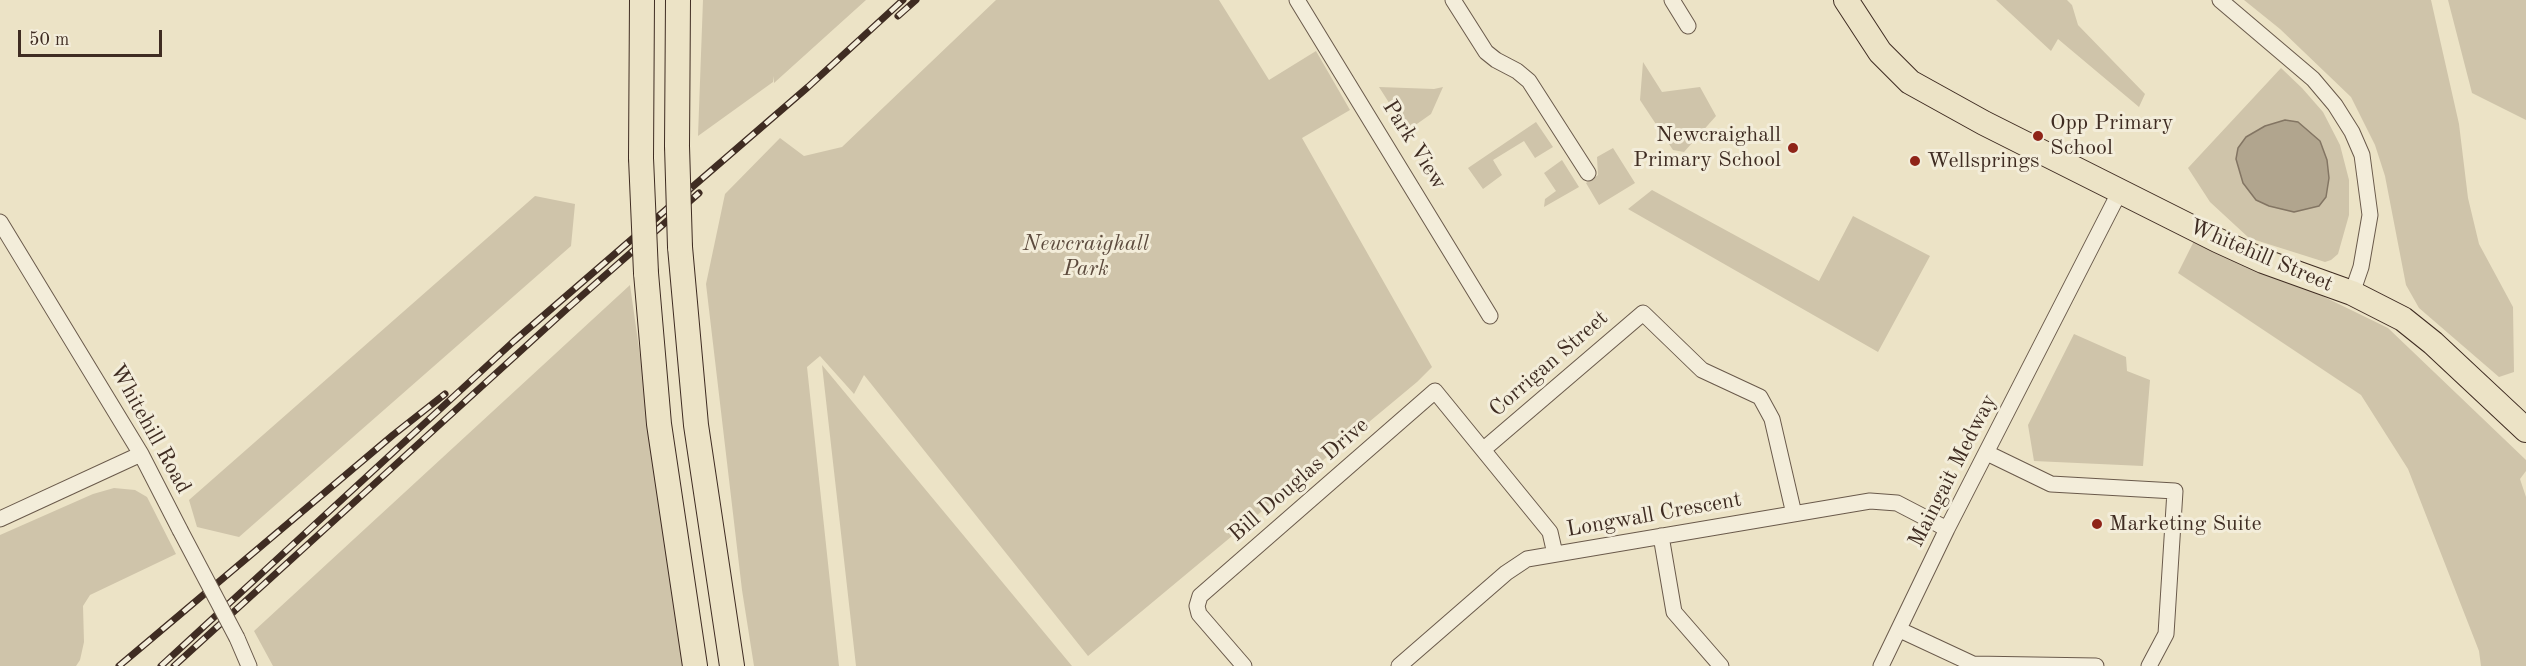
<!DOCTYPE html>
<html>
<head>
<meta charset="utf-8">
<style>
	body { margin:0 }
	#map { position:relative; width:2526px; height:666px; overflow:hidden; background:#ece3c6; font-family:"Old Standard TT",serif }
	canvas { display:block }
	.scale { position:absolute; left:18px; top:30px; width:144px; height:27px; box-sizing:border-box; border:3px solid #3f2c22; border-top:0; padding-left:8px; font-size:18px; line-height:21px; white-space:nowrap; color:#3f2c22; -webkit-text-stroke:4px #f3edda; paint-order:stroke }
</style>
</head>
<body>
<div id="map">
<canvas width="2526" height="666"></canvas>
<div class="scale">50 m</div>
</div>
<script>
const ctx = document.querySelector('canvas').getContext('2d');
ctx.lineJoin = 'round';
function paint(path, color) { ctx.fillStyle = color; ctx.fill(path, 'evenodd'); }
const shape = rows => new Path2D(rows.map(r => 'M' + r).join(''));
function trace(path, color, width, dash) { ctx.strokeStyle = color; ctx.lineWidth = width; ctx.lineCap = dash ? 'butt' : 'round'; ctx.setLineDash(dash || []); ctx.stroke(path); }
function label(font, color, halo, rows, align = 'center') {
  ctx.font = font + ' "Old Standard TT",serif'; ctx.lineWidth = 6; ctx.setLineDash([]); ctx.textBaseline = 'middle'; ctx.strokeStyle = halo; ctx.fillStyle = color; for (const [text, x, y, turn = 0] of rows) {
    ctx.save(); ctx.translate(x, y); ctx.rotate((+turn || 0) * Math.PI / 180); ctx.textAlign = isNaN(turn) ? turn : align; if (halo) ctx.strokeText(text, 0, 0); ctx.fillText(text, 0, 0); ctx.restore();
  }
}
paint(shape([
	[703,0,866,0,774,83,774,76,773,82,698,136],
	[996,0,1219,0,1269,80,1316,51,1350,110,1302,138,1432,367,1417,382,1088,656,864,375,854,394,820,356,807,367,839,666,754,666,742,590,706,284,725,194,780,138,804,156,842,147],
	[1996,0,2067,0,2072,5,2078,25,2145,94,2139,107,2058,39,2051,51],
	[2244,0,2431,0,2459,124,2468,198,2479,244,2513,307,2514,372,2499,377,2419,308,2406,285,2385,176,2375,145,2351,97,2280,29],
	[2448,0,2526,0,2526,120,2472,93],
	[1643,62,1662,92,1700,87,1716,116,1684,152,1673,150,1640,100],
	[2281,68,2302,88,2323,112,2340,145,2349,180,2349,215,2338,254,2331,260,2325,262,2249,238,2210,202,2188,168],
	[1379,87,1434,89,1443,87,1431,114,1407,131],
	[1536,122,1553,147,1535,158,1524,141,1493,160,1502,175,1483,189,1468,168],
	[1613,148,1635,183,1599,205,1586,183,1598,175,1597,157],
	[1562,160,1579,187,1544,207,1545,199,1556,191,1544,173],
	[1652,190,1819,281,1853,216,1930,256,1878,352,1628,209],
	[535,196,575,204,571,246,239,537,197,527,189,500],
	[2197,235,2388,328,2526,460,2526,471,2520,479,2526,497,2526,666,2481,666,2479,651,2408,469,2361,395,2178,273],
	[630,285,684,666,273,666,254,631],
	[2074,334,2126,357,2127,371,2150,380,2143,466,2034,461,2028,425],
	[822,365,1072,666,856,666],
	[114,488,135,490,147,497,176,554,90,595,83,606,84,642,80,660,76,666,0,666,0,535,93,494]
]), '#cfc4aa');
const water = shape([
	[2285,120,2298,122,2320,141,2327,160,2329,178,2326,197,2319,206,2294,212,2269,206,2256,200,2243,183,2236,159,2238,148,2246,137,2265,126,2285,120]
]);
paint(water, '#b1a58e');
trace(water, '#837563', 1.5);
const street = shape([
	[1297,0,1490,316],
	[1453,0,1486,52,1496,60,1517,71,1529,81,1588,173],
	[1672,0,1688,26],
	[2220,0,2313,79,2335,105,2352,132,2362,155,2370,215,2361,267,2352,293],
	[0,222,141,454,180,530],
	[1484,449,1643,313,1702,370,1760,397,1772,419,1794,514],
	[1987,453,2051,484,2175,491,2166,634,2149,666],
	[0,519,141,454],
	[1661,536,1674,612,1721,666],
	[1900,630,1973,664,2096,666],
	[237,638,249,666],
	[1244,666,1199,614,1197,606,1200,596,1435,391,1550,532,1555,554],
	[1399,666,1506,573,1527,559,1870,501,1897,503,1947,529],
	[1881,666,1947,529,2120,191]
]);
const primary = shape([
	[1846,0,1880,52,1910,82,1984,123,2217,240,2263,261,2352,293,2403,319,2433,343,2526,430],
	[677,146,678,0],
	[641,158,642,0],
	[680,247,696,425,732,666],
	[646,273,659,424,695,666]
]);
trace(street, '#6a5a4b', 17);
trace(primary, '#3f2c22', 26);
trace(street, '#f3edda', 15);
trace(primary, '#ece3c6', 24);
const rail = shape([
	[898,16,916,0],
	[119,666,393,435,445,394],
	[161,666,514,341,808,87,903,0],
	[174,666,569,307,699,193]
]);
trace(rail, '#3f2c22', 7);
trace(rail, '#f3edda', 4.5, [14]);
const streetBridge = shape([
	[180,530,237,638]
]);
const primaryBridge = shape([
	[677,146,680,247],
	[641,158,646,273]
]);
trace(streetBridge, '#6a5a4b', 17, []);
trace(primaryBridge, '#3f2c22', 26, []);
trace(streetBridge, '#f3edda', 15);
trace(primaryBridge, '#ece3c6', 24);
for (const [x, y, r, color] of [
	[2038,136,6,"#8f2418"],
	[1793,148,6,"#8f2418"],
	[1915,161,6,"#8f2418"],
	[2097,524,6,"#8f2418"]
]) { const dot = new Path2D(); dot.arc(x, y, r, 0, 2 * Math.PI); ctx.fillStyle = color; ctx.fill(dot); trace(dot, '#f3edda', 2); }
label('22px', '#3f2c22', '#f3edda', [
	["Opp Primary",2050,123],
	["School",2050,148],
	["Newcraighall",1781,135,"right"],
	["Primary School",1781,160,"right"],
	["Wellsprings",1927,161],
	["Marketing Suite",2109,524]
], 'left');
label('22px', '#3f2c22', '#f3edda', [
	["Park View",1414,145,58],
	["Whitehill Street",2261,256,23],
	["Corrigan Street",1549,364,-41],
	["Whitehill Road",150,429,61],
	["Maingait Medway",1953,471,-63],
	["Bill Douglas Drive",1299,480,-41],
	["Longwall Crescent",1654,515,-10]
]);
label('italic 22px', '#5c4a3d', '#f3edda', [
	["Newcraighall",1086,244],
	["Park",1086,269]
]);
</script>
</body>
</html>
